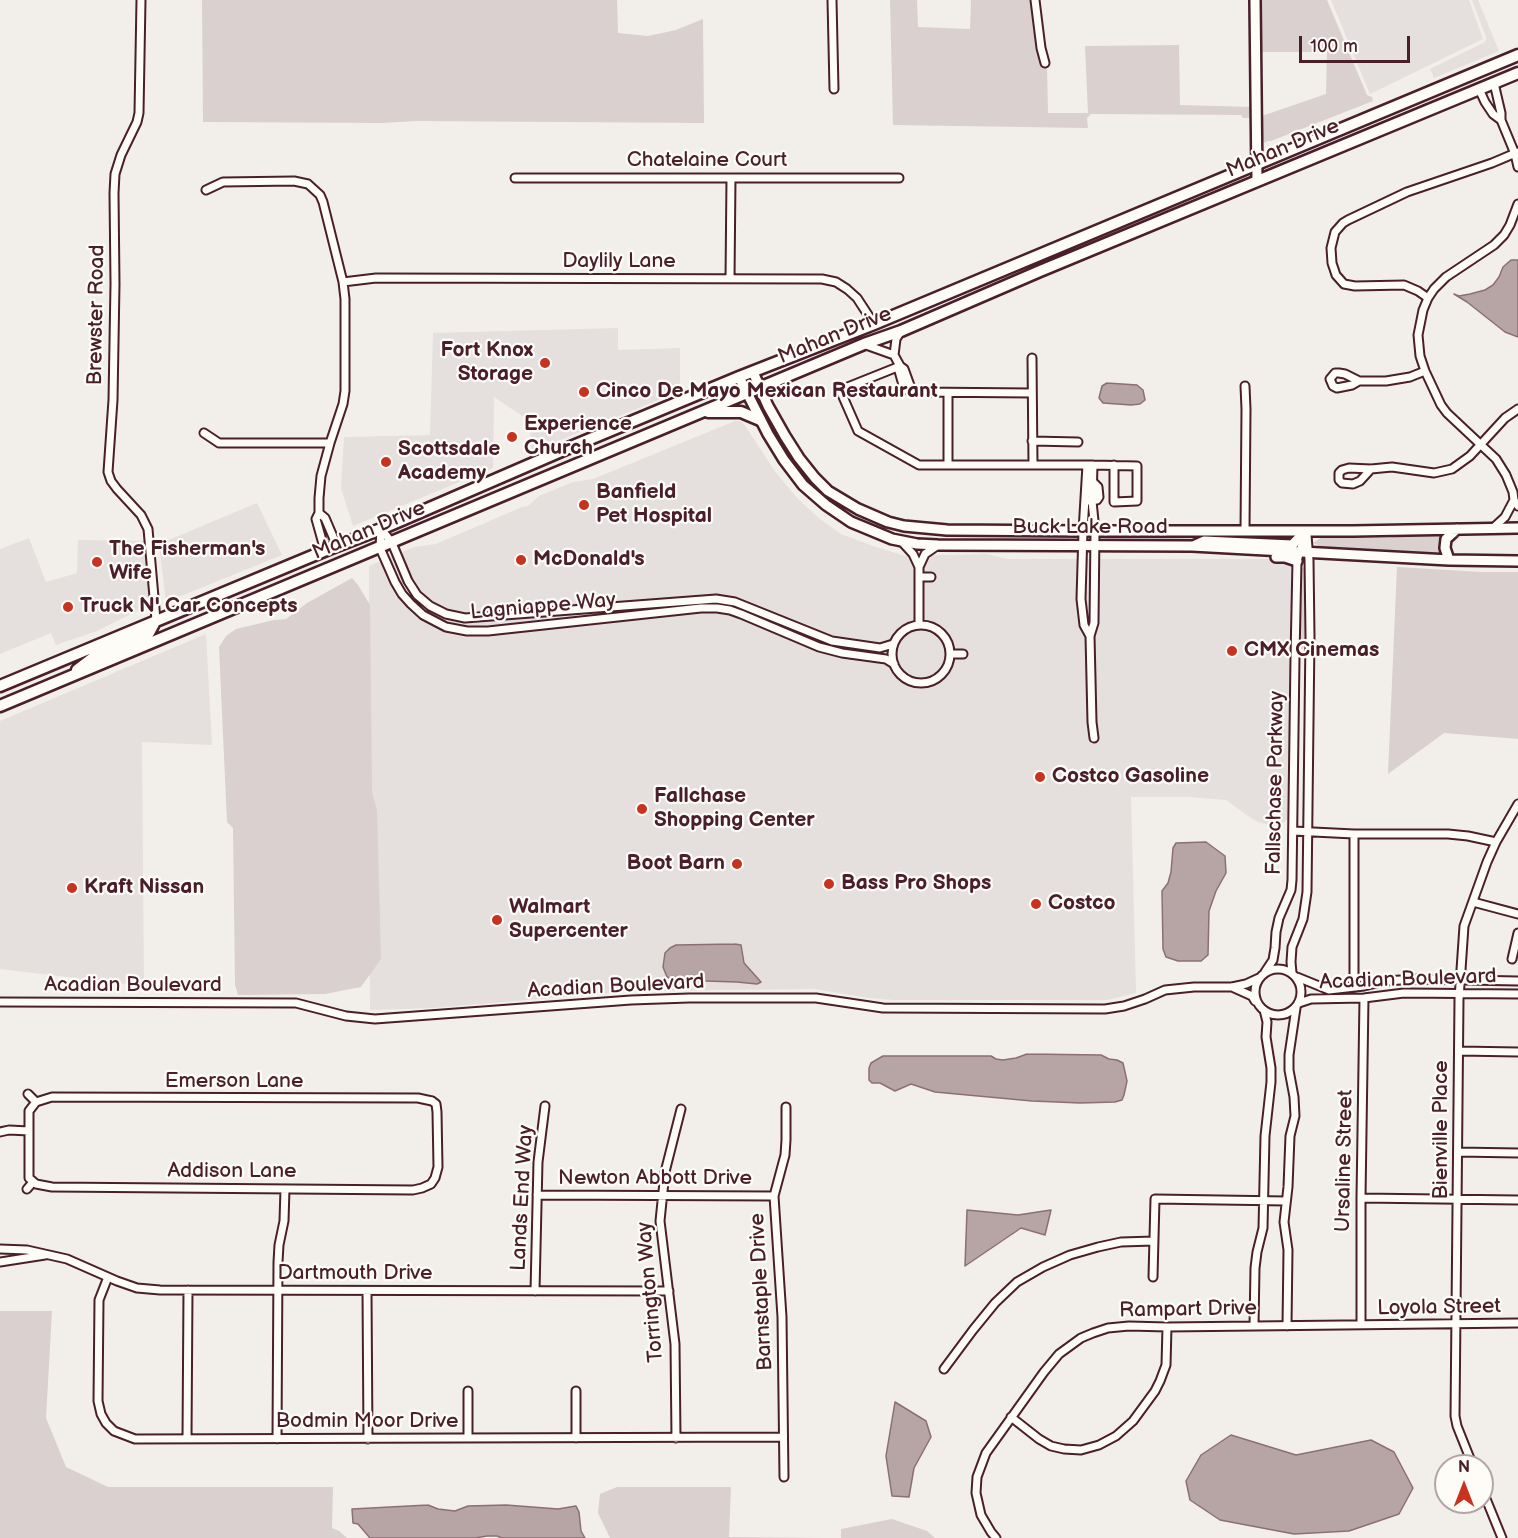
<!DOCTYPE html>
<html>
<head>
<meta charset="utf-8">
<style>
	body { margin:0 }
	#map { position:relative; width:1518px; height:1538px; overflow:hidden; background:#f2efeb; font-family:"Balsamiq Sans",sans-serif }
	canvas { display:block }
	.north { position:absolute; left:1434px; top:1454px; width:60px; height:60px; box-sizing:border-box; background:#fdfcf7; border:2px solid #b5a4a5; border-radius:50%; rotate:0deg; font-size:16px; font-weight:700; line-height:24px; text-align:center; color:#4a1f2b }
	.north::after { content:''; display:block; margin:auto; width:21px; height:27px; background:#c8321e; clip-path:polygon(50% 0,100% 100%,50% 72%,0 100%) }
	.scale { position:absolute; left:1299px; top:36px; width:111px; height:27px; box-sizing:border-box; border:3px solid #4a1f2b; border-top:0; padding-left:8px; font-size:18px; line-height:21px; white-space:nowrap; color:#4a1f2b; -webkit-text-stroke:4px #fdfcf7; paint-order:stroke }
</style>
</head>
<body>
<div id="map">
<canvas width="1518" height="1538"></canvas>
<div class="north">N</div>
<div class="scale">100 m</div>
</div>
<script>
const ctx = document.querySelector('canvas').getContext('2d');
ctx.lineJoin = 'round';
function paint(path, color) { ctx.fillStyle = color; ctx.fill(path, 'evenodd'); }
const shape = rows => new Path2D(rows.map(r => 'M' + r).join(''));
function trace(path, color, width, dash) { ctx.strokeStyle = color; ctx.lineWidth = width; ctx.lineCap = dash ? 'butt' : 'round'; ctx.setLineDash(dash || []); ctx.stroke(path); }
function label(font, color, halo, rows, align = 'center') {
  ctx.font = font + ' "Balsamiq Sans",sans-serif'; ctx.lineWidth = 4.5; ctx.setLineDash([]); ctx.textBaseline = 'middle'; ctx.strokeStyle = halo; ctx.fillStyle = color; for (const [text, x, y, turn = 0] of rows) {
    ctx.save(); ctx.translate(x, y); ctx.rotate((+turn || 0) * Math.PI / 180); ctx.textAlign = isNaN(turn) ? turn : align; if (halo) ctx.strokeText(text, 0, 0); ctx.fillText(text, 0, 0); ctx.restore();
  }
}
paint(shape([
	[1331,0,1469,0,1483,39,1370,94],
	[1472,0,1478,0,1499,51,1434,78,1430,69,1485,42,1486,37],
	[618,328,618,350,680,348,680,391,531,452,530,421,494,397,493,468,353,526,341,488,344,437,430,435,433,333],
	[735,421,740,421,744,424,774,470,797,498,820,519,841,534,873,546,905,556,986,554,1007,559,1283,559,1291,564,1293,570,1293,640,1290,815,1285,822,1278,825,1269,825,1258,822,1248,816,1226,800,1188,797,1131,797,1136,993,1107,1000,894,1000,869,998,815,989,635,991,432,1008,370,1010,369,566,414,547,436,544,522,507,528,506,539,496,573,482,593,479],
	[257,503,282,555,166,602,159,544],
	[29,538,46,582,77,573,78,540,146,541,149,605,97,631,56,645,51,633,0,654,0,549],
	[206,634,212,745,142,742,144,986,0,969,0,721]
]), '#e5dfdd');
paint(shape([
	[202,0,617,0,618,33,648,36,676,30,703,19,704,123,416,121,382,123,203,122],
	[890,0,917,0,918,27,970,29,971,0,1031,0,1037,50,1043,68,1047,67,1048,113,1088,113,1085,46,1179,45,1180,105,1252,107,1252,118,1243,118,1241,115,1091,114,1087,118,1088,128,893,125],
	[1259,0,1327,0,1367,95,1372,97,1373,101,1271,141,1267,141,1265,143,1259,136,1259,117,1326,94,1327,52,1259,52],
	[1445,533,1442,543,1443,554,1334,549,1325,548,1313,543,1322,537,1389,538,1409,534],
	[1200,534,1285,535,1291,537,1293,539,1289,541,1202,539,1184,542,1110,541,1104,538,1185,537],
	[1304,567,1306,568,1306,602,1308,628,1308,642,1302,649,1299,648,1298,643,1301,617,1302,568],
	[1397,567,1482,572,1518,572,1518,739,1444,733,1388,774],
	[352,578,358,585,370,605,372,792,377,810,381,959,361,987,325,994,238,995,235,985,233,828,227,822,219,647,226,636,236,629,274,620,286,619,307,603],
	[0,1311,52,1311,46,1418,66,1467,108,1487,333,1487,332,1528,339,1531,347,1538,0,1538],
	[617,1487,731,1487,729,1537,823,1538,610,1538,598,1513,600,1494],
	[892,1519,927,1531,935,1538,841,1538,841,1529]
]), '#d9d0cf');
const water = shape([
	[1511,260,1518,260,1518,337,1505,332,1467,302,1454,294,1459,296,1470,294,1485,290,1493,285,1499,277,1503,267,1511,260],
	[1107,383,1137,385,1143,390,1145,400,1140,404,1131,405,1103,403,1099,398,1102,386,1107,383],
	[1206,842,1225,856,1226,873,1216,891,1209,911,1208,955,1201,961,1178,961,1166,957,1163,949,1162,891,1168,883,1171,872,1173,848,1176,843,1206,842],
	[735,944,741,945,744,963,761,982,757,984,737,982,674,980,667,977,663,967,665,953,670,948,676,945,735,944],
	[1027,1054,1101,1055,1109,1059,1117,1060,1123,1063,1127,1081,1124,1095,1122,1100,1115,1102,1080,1103,1032,1101,935,1092,911,1084,895,1091,880,1083,872,1083,869,1080,869,1068,871,1063,883,1056,991,1056,996,1059,1003,1060,1016,1058,1027,1054],
	[967,1210,1018,1215,1051,1210,1045,1235,1021,1228,965,1266,967,1210],
	[895,1402,926,1421,931,1437,914,1468,909,1497,892,1496,886,1456,895,1402],
	[1231,1435,1296,1455,1371,1440,1394,1452,1413,1488,1399,1514,1349,1531,1294,1534,1220,1520,1190,1500,1186,1481,1201,1455,1231,1435],
	[428,1505,438,1509,455,1511,468,1506,506,1505,558,1509,576,1506,579,1512,581,1531,585,1538,502,1538,497,1536,487,1536,475,1538,370,1538,358,1524,353,1523,352,1509,428,1505]
]);
paint(water, '#b7a5a6');
trace(water, '#8b6f75', 1.5);
const street = shape([
	[141,0,139,113,137,122,121,155,115,174,114,193,115,284,113,400,108,472,111,481,117,489,141,515,148,529,156,620],
	[832,0,834,89],
	[1035,0,1041,48,1045,63],
	[1494,83,1501,113,1501,120,1515,154,1518,167],
	[1479,89,1485,102,1493,114,1501,120],
	[515,178,899,178],
	[206,190,223,182,294,181,308,184,320,195,323,202,343,282,345,299,345,391,343,404,330,443,321,476,319,498,319,513,316,519,325,551],
	[1518,204,1510,225,1504,235,1494,245,1446,277,1434,289,1428,298,1423,310,1418,335,1420,356,1425,371,1441,405,1447,413,1496,459,1506,475,1513,492,1514,500,1518,506],
	[730,279,731,178],
	[343,282,376,278,822,279,836,282,847,289,857,298,874,324],
	[1428,298,1418,291,1404,285,1355,286,1344,284,1336,275,1332,263,1331,248,1335,232,1343,223,1348,220,1407,192,1492,163,1518,152],
	[901,331,896,339,894,355,900,366,904,369,912,391],
	[866,345,894,355],
	[1032,358,1033,465],
	[900,366,840,390,858,431,919,465,1093,465,1137,466,1137,501,1114,502,1114,465],
	[900,366,899,371,903,385,907,390,911,391,917,392,1032,393],
	[1359,381,1345,374,1339,373,1335,373,1330,379,1333,386,1337,388,1352,385,1359,381,1386,381,1410,377,1425,371],
	[1245,386,1246,409,1245,530],
	[948,393,948,465],
	[204,433,219,443,330,443],
	[1032,441,1078,442],
	[1087,465,1083,531,1081,599,1084,625,1090,636],
	[1093,465,1092,501,1095,531,1094,623,1090,636,1092,722,1094,738],
	[1371,469,1360,481,1353,484,1342,483,1339,480,1339,473,1342,470,1349,468,1371,469,1392,467,1434,473,1452,469,1470,456,1505,418,1518,409],
	[1088,501,1097,500,1099,497,1098,487,1093,482],
	[319,513,325,518,337,546],
	[381,529,380,548,395,582,402,594,411,604,423,615,446,627,467,631,488,631,701,608,717,608,730,610,741,614,819,647,842,653,886,659,894,664],
	[1492,529,1505,517,1514,500],
	[382,530,392,543,408,581,417,595,430,606,446,614,465,618,716,599,735,602,832,641,880,648,893,644],
	[901,541,913,554,919,567],
	[919,577,931,577],
	'892 654a29 29 0 1 1 58 0a29 29 0 1 1-58 0Z',
	[919,625,919,567,925,554,938,545],
	[951,654,963,654],
	[1293,831,1354,834,1448,834,1468,836,1496,842],
	[1473,902,1518,914],
	[1512,959,1518,933],
	'1255 992a23 23 0 1 1 46 0a23 23 0 1 1-46 0Z',
	[1265,972,1273,960,1275,948,1276,932,1279,918,1291,890,1292,880,1295,657,1297,561,1306,531],
	[1292,973,1291,962,1292,947,1303,919,1307,892,1310,636,1309,560,1307,535],
	[1297,977,1329,990,1364,986,1385,981,1416,979,1518,981],
	[1232,987,1252,996,1255,1001],
	[1354,987,1354,834],
	[0,1002,296,1003,346,1016,375,1019,631,1000,689,998,816,998,883,1008,1105,1009,1124,1006,1145,999,1165,990,1194,987,1232,987,1246,984,1259,978],
	[1299,1003,1311,999,1364,998,1404,993,1518,994],
	[1459,1051,1518,1052],
	[28,1094,36,1102],
	[0,1132,9,1130,29,1131],
	[1458,1152,1518,1153],
	[431,1184,422,1188,413,1190,52,1187,36,1184,29,1178,29,1111,36,1102,52,1097,418,1098,432,1101],
	[431,1184,435,1178,438,1167,437,1112,436,1104,432,1101],
	[27,1189,33,1182],
	[537,1195,774,1196],
	[1361,1198,1518,1200],
	[0,1249,27,1250,67,1259,117,1281,137,1288,160,1290,669,1291],
	[0,1262,45,1255],
	[108,1277,99,1300,98,1401,101,1414,106,1423,114,1431,135,1439,783,1437],
	[1153,1277,1155,1199,1286,1201],
	[367,1291,368,1439],
	[535,1291,538,1162,545,1106],
	[1361,1325,1361,1198,1364,998],
	[1254,1326,1255,1268,1257,1252,1263,1228,1265,1136,1271,1082,1271,1068,1266,1037,1267,1022,1264,1010],
	[1287,1326,1288,1250,1284,1222,1288,1187,1290,1136,1295,1116,1294,1097,1289,1070,1289,1055,1296,1008],
	[944,1369,973,1330,995,1303,1017,1282,1043,1267,1070,1255,1098,1247,1121,1242,1154,1241],
	[468,1391,468,1438],
	[576,1391,576,1438],
	[1011,1417,1039,1439,1051,1446,1064,1449,1081,1450,1099,1445,1116,1436,1133,1421,1155,1391,1160,1381,1166,1365,1167,1327],
	[676,1438,675,1344,660,1221,665,1172,681,1109],
	[187,1439,188,1290],
	[277,1439,278,1262,279,1245,284,1221,285,1189],
	[1473,1466,1457,1426,1455,1416,1459,999,1464,926,1487,862,1496,842,1518,804],
	[784,1477,782,1317,774,1196,785,1155,786,1140,786,1107],
	[1482,1489,1502,1538],
	[996,1538,991,1532,981,1515,976,1493,977,1477,986,1453,1044,1372,1059,1354,1081,1338,1093,1333,1108,1328,1129,1326,1167,1327,1518,1323]
]);
const secondary = shape([
	[1255,0,1257,181],
	[753,372,768,406,785,436,799,458,815,478,828,491,858,509,888,522,904,526,947,530,1083,531,1353,531,1518,528],
	[739,377,768,434,784,460,803,485,826,505,851,522,892,539,917,544,938,545,1192,546,1449,560,1518,561],
	[1193,546,1204,541,1292,545,1306,531],
	[1276,557,1285,557,1297,561],
	[1449,560,1445,548,1446,539,1457,529]
]);
const primary = shape([
	[708,412,741,412,760,420],
	[77,670,94,657,149,633,156,620],
	[0,686,329,549,381,529,566,449,739,377,874,324,1518,55],
	[0,706,864,344,901,331,1040,271,1518,73]
]);
trace(street, '#4a1f2b', 11);
trace(secondary, '#4a1f2b', 14);
trace(primary, '#4a1f2b', 15);
trace(street, '#fdfcf7', 7);
trace(secondary, '#fdfcf7', 9);
trace(primary, '#fdfcf7', 10);
for (const [x, y, r, color] of [
	[545,363,6,"#c8321e"],
	[584,392,6,"#c8321e"],
	[512,437,6,"#c8321e"],
	[386,462,6,"#c8321e"],
	[584,505,6,"#c8321e"],
	[521,560,6,"#c8321e"],
	[97,562,6,"#c8321e"],
	[68,607,6,"#c8321e"],
	[1232,651,6,"#c8321e"],
	[1040,777,6,"#c8321e"],
	[642,809,6,"#c8321e"],
	[737,864,6,"#c8321e"],
	[829,884,6,"#c8321e"],
	[72,888,6,"#c8321e"],
	[1036,904,6,"#c8321e"],
	[497,920,6,"#c8321e"]
]) { const dot = new Path2D(); dot.arc(x, y, r, 0, 2 * Math.PI); ctx.fillStyle = color; ctx.fill(dot); trace(dot, '#fdfcf7', 2); }
label('21px', '#4a1f2b', '#fdfcf7', [
	["Mahan Drive",1283,149,-23],
	["Chatelaine Court",707,161],
	["Daylily Lane",619,262],
	["Brewster Road",97,315,-89],
	["Mahan Drive",835,336,-22],
	["Buck Lake Road",1090,528],
	["Mahan Drive",369,531,-23],
	["Lagniappe Way",543,607,-5],
	["Fallschase Parkway",1276,783,-89],
	["Acadian Boulevard",1408,980,-2],
	["Acadian Boulevard",133,986],
	["Acadian Boulevard",616,987,-3],
	["Emerson Lane",234,1082],
	["Bienville Place",1442,1130,-90],
	["Ursaline Street",1345,1161,-89],
	["Addison Lane",232,1172],
	["Newton Abbott Drive",655,1179],
	["Lands End Way",523,1198,-87],
	["Dartmouth Drive",355,1274],
	["Torrington Way",651,1292,-95],
	["Barnstaple Drive",762,1292,-93],
	["Loyola Street",1439,1308,-1],
	["Rampart Drive",1188,1310,-1],
	["Bodmin Moor Drive",367,1422]
]);
label('bold 21px', '#4a1f2b', '#fdfcf7', [
	["Fort Knox",533,351,"right"],
	["Storage",533,375,"right"],
	["Cinco De Mayo Mexican Restaurant",596,392],
	["Experience",524,425],
	["Church",524,449],
	["Scottsdale",398,450],
	["Academy",398,474],
	["Banfield",596,493],
	["Pet Hospital",596,517],
	["The Fisherman's",109,550],
	["Wife",109,574],
	["McDonald's",533,560],
	["Truck N' Car Concepts",80,607],
	["CMX Cinemas",1244,651],
	["Costco Gasoline",1052,777],
	["Fallchase",654,797],
	["Shopping Center",654,821],
	["Boot Barn",725,864,"right"],
	["Bass Pro Shops",841,884],
	["Kraft Nissan",84,888],
	["Costco",1048,904],
	["Walmart",509,908],
	["Supercenter",509,932]
], 'left');
</script>
</body>
</html>
